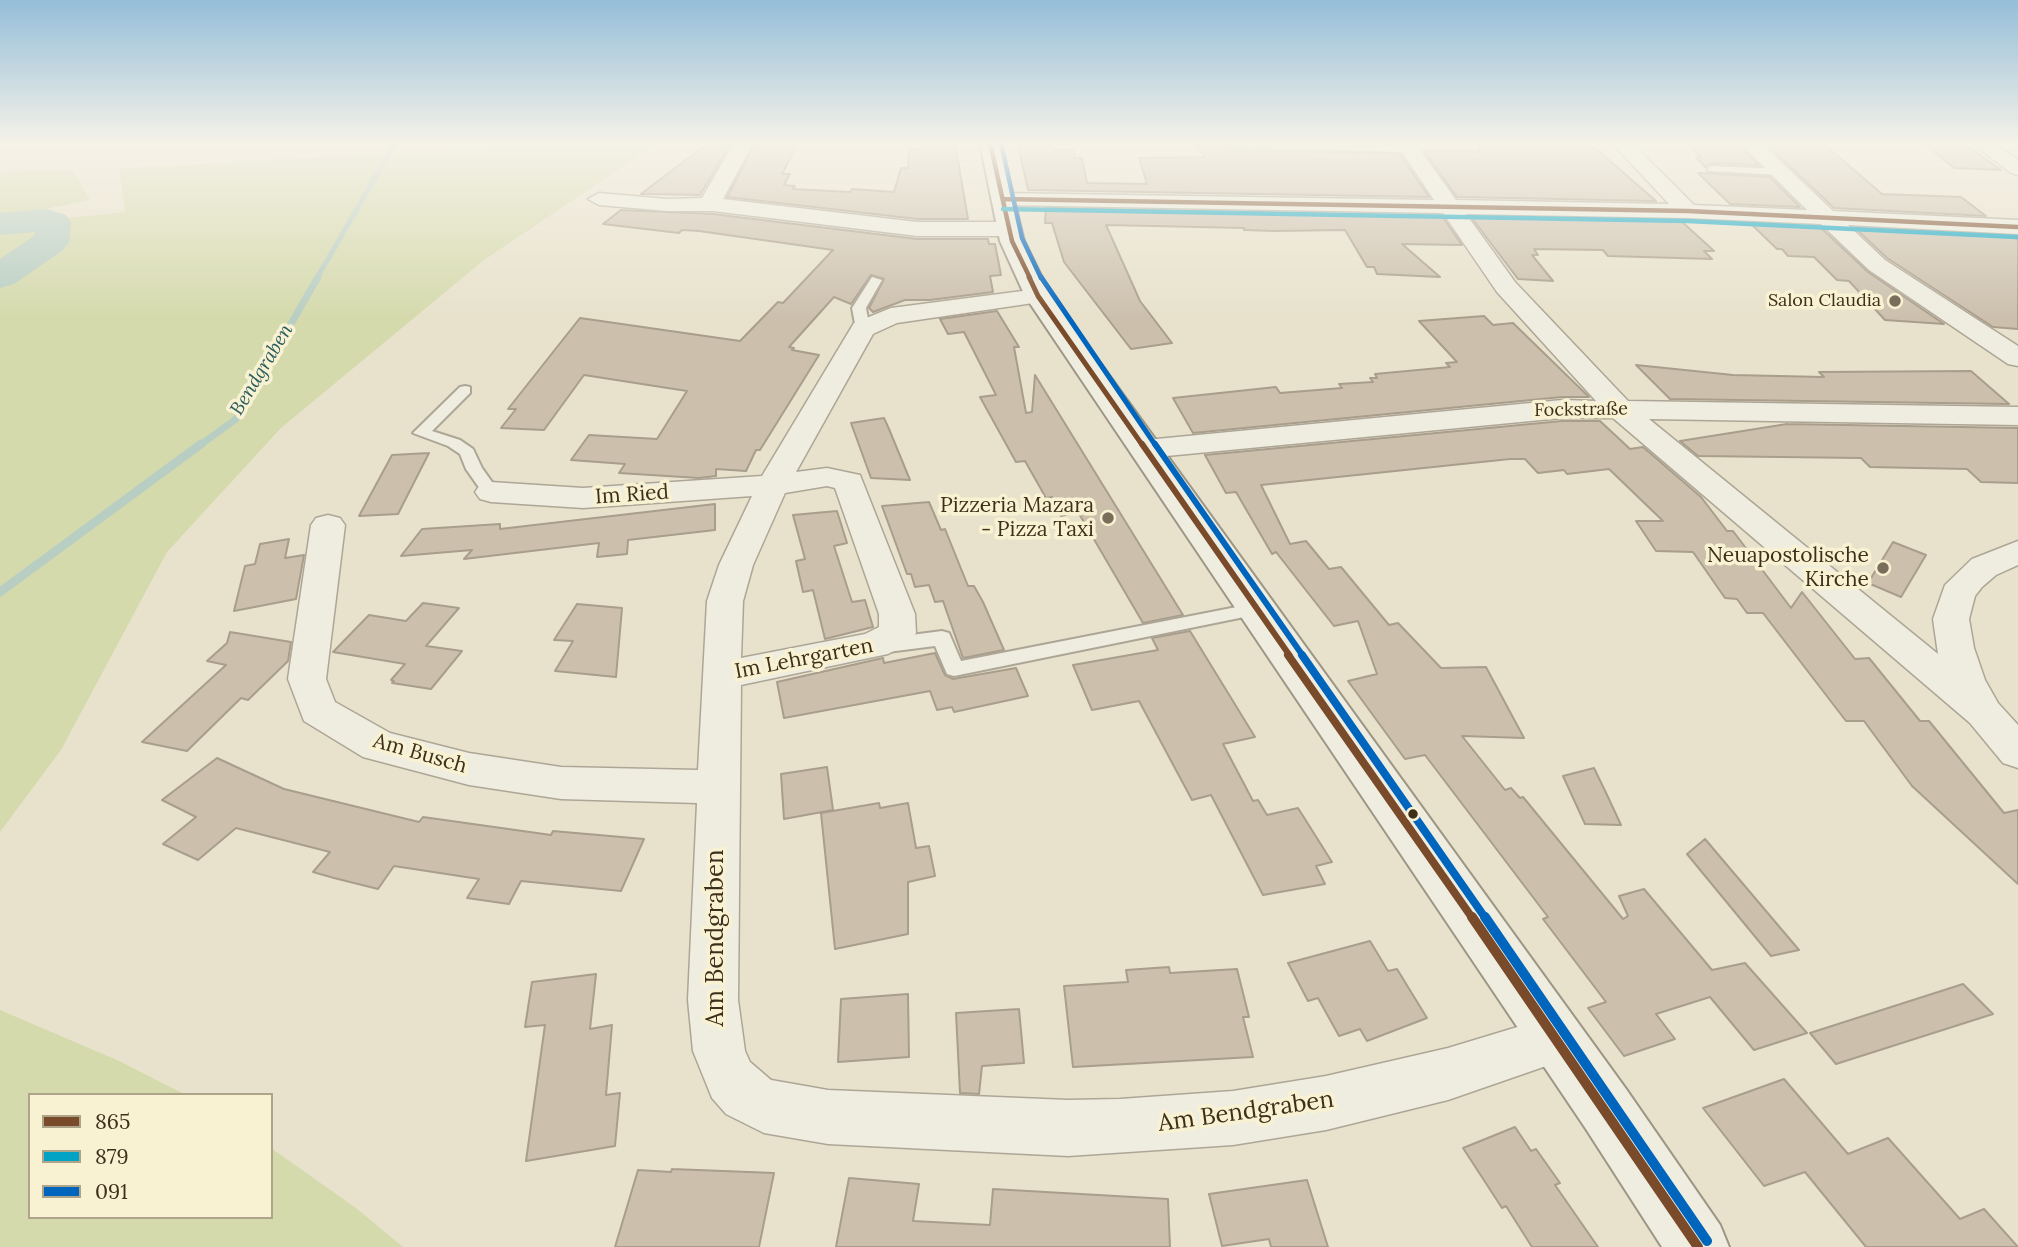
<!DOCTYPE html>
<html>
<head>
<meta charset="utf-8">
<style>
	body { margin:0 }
	#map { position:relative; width:2018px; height:1247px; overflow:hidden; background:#e8e2cc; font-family:Lora,serif }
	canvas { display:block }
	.legend { position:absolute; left:28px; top:1093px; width:245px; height:126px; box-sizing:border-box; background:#f9f2d2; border:2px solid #aea489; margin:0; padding:9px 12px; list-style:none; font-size:21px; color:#3d2f1c }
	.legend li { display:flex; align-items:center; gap:14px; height:35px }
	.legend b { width:35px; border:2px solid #aea489 }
</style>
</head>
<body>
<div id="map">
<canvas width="2018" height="1247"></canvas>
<ul class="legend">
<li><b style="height:9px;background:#7a4b2a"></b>865</li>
<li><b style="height:9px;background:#03a3c5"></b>879</li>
<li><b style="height:9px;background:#0065bd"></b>091</li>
</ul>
</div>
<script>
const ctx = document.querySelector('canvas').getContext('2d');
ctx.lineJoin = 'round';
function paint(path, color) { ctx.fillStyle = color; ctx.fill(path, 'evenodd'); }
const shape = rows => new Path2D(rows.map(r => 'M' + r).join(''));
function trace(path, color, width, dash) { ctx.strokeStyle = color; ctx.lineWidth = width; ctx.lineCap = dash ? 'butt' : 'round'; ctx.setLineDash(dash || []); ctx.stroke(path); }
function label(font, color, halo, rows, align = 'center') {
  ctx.font = font + ' Lora,serif'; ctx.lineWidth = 7; ctx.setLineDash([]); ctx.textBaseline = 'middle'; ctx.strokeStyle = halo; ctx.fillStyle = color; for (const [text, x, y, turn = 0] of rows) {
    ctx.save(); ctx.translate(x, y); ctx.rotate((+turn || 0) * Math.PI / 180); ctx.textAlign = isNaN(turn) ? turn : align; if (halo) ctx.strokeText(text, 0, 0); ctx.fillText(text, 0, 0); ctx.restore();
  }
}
paint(shape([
	[558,143,658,143,484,260,281,428,167,552,61,750,0,832,0,225,125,212,119,169],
	[72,169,90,200,0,218,0,172],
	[0,1010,117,1060,186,1095,30,1095,30,1217,271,1217,271,1148,356,1208,403,1247,0,1247]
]), '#d5daad');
trace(shape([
	[317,278,395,143]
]), '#b8cec3', 5);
trace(shape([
	[199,446,236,419,318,277]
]), '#b8cec3', 7);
trace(shape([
	[0,592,201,444]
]), '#b8cec3', 9);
paint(shape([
	[47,209,66,215,71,223,69,242,63,250,14,284,0,288,0,259,34,236,35,232,0,235,0,213,47,209]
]), '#b8cec3');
const building = shape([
	[760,143,798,143,782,174,790,174,784,185,795,186,793,189,850,192,852,189,894,192,901,168,908,168,909,149,926,148,925,143,955,143,968,219,917,219,727,197,753,148,759,148,760,143],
	[1194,143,1224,143,1232,150,1400,154,1429,197,1028,190,1018,146,1052,145,1053,150,1073,150,1075,158,1082,158,1087,183,1147,184,1139,158,1205,157,1194,143],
	[1687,143,1738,143,1759,165,1712,163,1705,167,1696,157,1701,157,1687,143],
	[1765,143,1826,146,1882,194,1961,197,1986,216,1834,208,1765,143],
	[1923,143,1964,143,2001,170,1954,168,1923,143],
	[1478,145,1594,147,1656,201,1457,197,1424,151,1479,152,1478,145],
	[704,146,729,147,700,195,641,194,704,146],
	[1698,173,1770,177,1800,207,1730,204,1698,173],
	[1046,208,1442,216,1462,245,1402,244,1440,277,1377,274,1374,267,1367,267,1345,230,1275,231,1244,230,1244,228,1106,225,1140,301,1172,343,1131,349,1064,262,1052,223,1045,223,1046,208],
	[621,210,713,214,917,239,988,239,989,244,995,244,1001,275,990,276,993,292,930,300,905,300,873,312,869,308,884,279,871,275,851,304,834,297,789,347,794,348,792,350,819,355,760,450,756,450,746,471,716,469,716,476,699,478,619,473,625,464,571,460,589,435,657,439,687,391,584,375,544,430,501,428,516,409,508,409,580,318,740,341,778,302,783,303,833,250,699,231,682,230,679,233,603,224,621,210],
	[1471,217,1680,220,1714,251,1704,251,1712,259,1608,256,1603,250,1534,249,1538,255,1532,255,1553,281,1518,279,1471,217],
	[1750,223,1820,227,1868,272,1944,324,1885,320,1849,281,1837,280,1814,257,1788,256,1782,249,1777,249,1750,223],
	[1855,228,2013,236,2018,240,2018,329,1993,327,1887,258,1855,228],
	[997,311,1019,347,1014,347,1026,413,1032,412,1035,375,1183,615,1143,623,1078,512,1061,516,1052,497,1046,498,1025,461,1016,462,980,397,996,395,964,332,948,334,940,319,997,311],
	[1484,316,1493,325,1513,323,1589,397,1562,397,1193,433,1173,398,1276,387,1280,393,1342,388,1339,384,1373,382,1370,378,1377,378,1375,374,1450,367,1446,363,1457,362,1419,321,1484,316],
	[1636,365,1733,375,1824,377,1819,372,1971,371,2009,404,1670,399,1636,365],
	[884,418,889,429,910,480,871,478,851,423,884,418],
	[1562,421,1600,421,1630,449,1643,447,1701,497,1727,531,1733,531,1791,608,1802,592,1855,659,1869,658,1920,721,1929,721,2004,813,2018,810,2018,884,1912,786,1864,721,1846,721,1763,613,1747,613,1737,599,1725,598,1693,552,1656,551,1636,521,1663,521,1609,469,1567,474,1564,470,1538,473,1525,459,1510,459,1261,485,1290,544,1306,541,1329,569,1341,567,1389,625,1398,623,1441,668,1486,667,1524,738,1462,736,1505,790,1511,788,1520,798,1523,797,1623,919,1628,916,1619,896,1644,889,1712,970,1745,963,1807,1033,1754,1050,1710,997,1656,1014,1675,1039,1624,1056,1588,1008,1606,1002,1543,919,1548,917,1425,755,1405,759,1348,681,1377,674,1358,621,1334,626,1276,552,1272,554,1236,492,1226,493,1205,455,1562,421],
	[1787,424,2018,428,2018,483,1981,482,1967,469,1870,467,1861,458,1698,456,1680,441,1787,424],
	[429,453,398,514,359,516,392,455,429,453],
	[929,502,941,530,945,529,968,586,974,586,983,602,1004,650,963,658,943,601,935,602,929,585,915,587,911,574,907,574,882,506,929,502],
	[715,504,715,530,628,540,627,554,597,557,599,543,464,559,472,550,401,556,422,529,500,524,500,529,715,504],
	[837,511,847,543,834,546,852,602,865,600,873,627,825,639,813,590,803,592,796,561,805,559,793,515,837,511],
	[289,539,285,558,304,555,296,599,234,611,245,566,255,564,260,544,289,539],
	[1893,542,1926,555,1901,597,1868,583,1893,542],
	[423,603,459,608,426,646,462,651,431,689,392,683,394,681,391,680,405,664,333,652,369,615,406,621,423,603],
	[577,604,622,608,616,677,555,671,573,641,554,640,577,604],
	[1190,631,1255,737,1223,744,1253,801,1258,800,1267,815,1298,808,1332,862,1316,866,1325,884,1263,895,1211,795,1192,800,1139,701,1092,710,1073,665,1158,650,1152,638,1190,631],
	[230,632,291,642,288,661,248,700,241,698,187,751,142,742,226,665,207,661,227,643,230,632],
	[935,653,945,675,953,679,1016,668,1028,696,954,712,952,707,937,710,930,691,784,718,777,682,883,658,884,663,935,653],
	[217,758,284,789,419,822,423,817,551,835,553,831,644,839,621,891,521,881,509,904,467,898,479,879,394,866,378,889,334,878,313,872,330,852,236,828,198,860,163,844,196,817,162,800,217,758],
	[827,767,833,810,784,819,781,774,827,767],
	[1594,768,1608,797,1621,825,1585,824,1563,776,1594,768],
	[879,803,880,808,908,803,916,848,929,846,935,876,908,882,908,934,835,949,821,813,879,803],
	[1705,839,1799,950,1771,956,1687,854,1705,839],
	[1370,941,1388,971,1397,969,1427,1018,1367,1041,1360,1029,1339,1036,1318,998,1308,1001,1288,963,1370,941],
	[1169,967,1170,973,1237,969,1249,1017,1243,1017,1253,1057,1073,1067,1064,986,1128,982,1126,970,1169,967],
	[596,974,590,1029,612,1025,606,1095,620,1093,615,1146,526,1161,545,1025,525,1027,532,982,596,974],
	[1963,984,1993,1014,1836,1064,1810,1033,1963,984],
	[908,994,909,1057,838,1062,841,999,908,994],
	[1019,1009,1024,1063,982,1066,979,1094,960,1093,956,1013,1019,1009],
	[1784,1079,1848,1154,1888,1138,1960,1219,1984,1209,2018,1247,1866,1247,1805,1172,1764,1186,1703,1108,1784,1079],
	[1515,1127,1531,1151,1536,1149,1560,1183,1555,1185,1598,1247,1532,1247,1506,1206,1502,1208,1463,1148,1515,1127],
	[672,1169,774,1173,759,1247,615,1247,638,1170,671,1172,672,1169],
	[849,1178,919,1184,913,1221,990,1225,993,1189,1168,1199,1170,1247,836,1247,849,1178],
	[1307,1180,1328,1247,1271,1247,1269,1239,1222,1246,1209,1194,1307,1180]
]);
paint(building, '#ccc0ad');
trace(building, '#a99d8b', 2);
const service = shape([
	[1227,143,1409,146,1414,149,1409,152,1232,147,1227,143],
	[1712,166,1779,169,1784,172,1779,175,1708,171,1708,167,1712,166],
	[872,277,882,280,866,308,870,329,863,333,856,329,852,308,872,277],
	[465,386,470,387,470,393,432,431,460,440,473,449,482,468,499,492,497,496,485,496,466,469,460,454,448,446,413,433,460,387,465,386],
	[1257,603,1264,605,1266,609,1264,613,954,676,947,674,935,646,880,653,870,646,880,639,942,631,949,633,961,661,1257,603]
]);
const minor = shape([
	[734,143,753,143,723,199,917,222,1009,222,1020,229,1009,236,917,236,713,211,667,211,599,205,588,199,599,193,667,199,702,198,734,143],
	[1396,143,1415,143,1456,200,1669,204,1612,143,1632,143,1694,205,1807,210,1740,143,1761,143,1833,211,2018,220,2018,234,1848,225,1885,260,2018,346,2018,366,2008,364,1869,270,1821,224,1688,218,1466,214,1515,282,1628,401,2018,407,2018,425,1649,419,1938,654,1933,619,1945,585,1972,559,2018,541,2018,565,1996,575,1982,587,1975,596,1969,619,1974,648,1985,680,1998,703,2018,725,2018,768,2003,763,1970,723,1613,418,1562,418,1146,458,1135,455,1131,449,1135,443,1146,440,1562,400,1596,401,1497,292,1443,213,1003,205,992,199,1003,193,1434,200,1396,143],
	[1972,143,1994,143,2018,160,2018,175,2011,173,1972,143],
	[1038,289,1047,291,1050,296,1047,301,897,323,873,334,796,472,827,468,860,475,915,614,916,633,910,642,888,654,741,685,738,1000,745,1051,750,1062,771,1080,828,1090,1068,1100,1120,1099,1233,1091,1326,1076,1448,1048,1557,1015,1575,1022,1583,1039,1575,1056,1448,1100,1326,1130,1233,1145,1068,1156,828,1144,764,1133,726,1114,712,1098,693,1051,688,1000,697,803,561,799,469,785,363,757,304,721,288,679,311,525,316,518,328,515,340,518,345,525,326,679,335,702,390,733,469,753,561,767,698,770,707,601,719,565,752,496,583,508,491,502,480,499,475,492,480,485,491,482,583,488,762,476,854,323,891,308,1038,289],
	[827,486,835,488,879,614,879,627,865,634,741,658,743,601,753,565,785,493,827,486]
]);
const secondary = shape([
	[980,143,1000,143,1024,241,1050,294,1626,1089,1720,1225,1729,1247,1662,1247,1586,1129,1025,296,1000,241,980,143]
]);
trace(service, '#ada696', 4);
trace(minor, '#ada696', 3);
trace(secondary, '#9d9685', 4);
paint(service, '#efece0');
paint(minor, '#efece0');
paint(secondary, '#efece0');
trace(shape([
	[990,143,1012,241,1030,278],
	[1003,199,1688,211,2018,227]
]), '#7a4b2a', 4.5);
trace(shape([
	[1029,277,1038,296,1143,446]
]), '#7a4b2a', 5);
trace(shape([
	[1142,444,1290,656]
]), '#7a4b2a', 6);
trace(shape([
	[1288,655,1473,919]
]), '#7a4b2a', 8);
trace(shape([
	[1472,917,1698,1247]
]), '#7a4b2a', 10);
trace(shape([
	[1003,209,1688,221,2017,237]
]), '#03a3c5', 4.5);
trace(shape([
	[1001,143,1022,238,1041,278]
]), '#0065bd', 4.5);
trace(shape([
	[1041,277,1156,446]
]), '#0065bd', 5);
trace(shape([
	[1155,444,1303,656]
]), '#0065bd', 6);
trace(shape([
	[1302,655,1486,919]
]), '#0065bd', 8);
trace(shape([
	[1485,917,1707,1241]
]), '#0065bd', 10);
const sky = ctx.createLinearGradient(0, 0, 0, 318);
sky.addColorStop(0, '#95bed9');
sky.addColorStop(0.45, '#f5f2e8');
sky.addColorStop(1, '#f5f2e800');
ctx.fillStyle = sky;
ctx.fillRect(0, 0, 2018, 318);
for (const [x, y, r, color] of [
	[1895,301,7,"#796e5a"],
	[1108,518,7,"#796e5a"],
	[1883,568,7,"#796e5a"],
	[1413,814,6,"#3d2f1c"]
]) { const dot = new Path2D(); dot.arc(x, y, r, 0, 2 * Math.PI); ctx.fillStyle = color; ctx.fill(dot); trace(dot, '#f9f2d2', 2.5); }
label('18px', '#3d2f1c', '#f9f2d2', [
	["Salon Claudia",1881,301]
], 'right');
label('18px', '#3d2f1c', '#f9f2d2', [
	["Fockstraße",1581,410,-1]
]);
label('italic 19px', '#2a5d5f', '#f9f2d2', [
	["Bendgraben",262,370,-59]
]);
label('21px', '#3d2f1c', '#f9f2d2', [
	["Im Ried",632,495,-4],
	["Im Lehrgarten",804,659,-11],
	["Am Busch",420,754,16]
]);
label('21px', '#3d2f1c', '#f9f2d2', [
	["Pizzeria Mazara",1094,506],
	["- Pizza Taxi",1094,530],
	["Neuapostolische",1869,556],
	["Kirche",1869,580]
], 'right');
label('24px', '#3d2f1c', '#f9f2d2', [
	["Am Bendgraben",716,938,-90],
	["Am Bendgraben",1246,1112,-8]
]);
</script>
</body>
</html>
